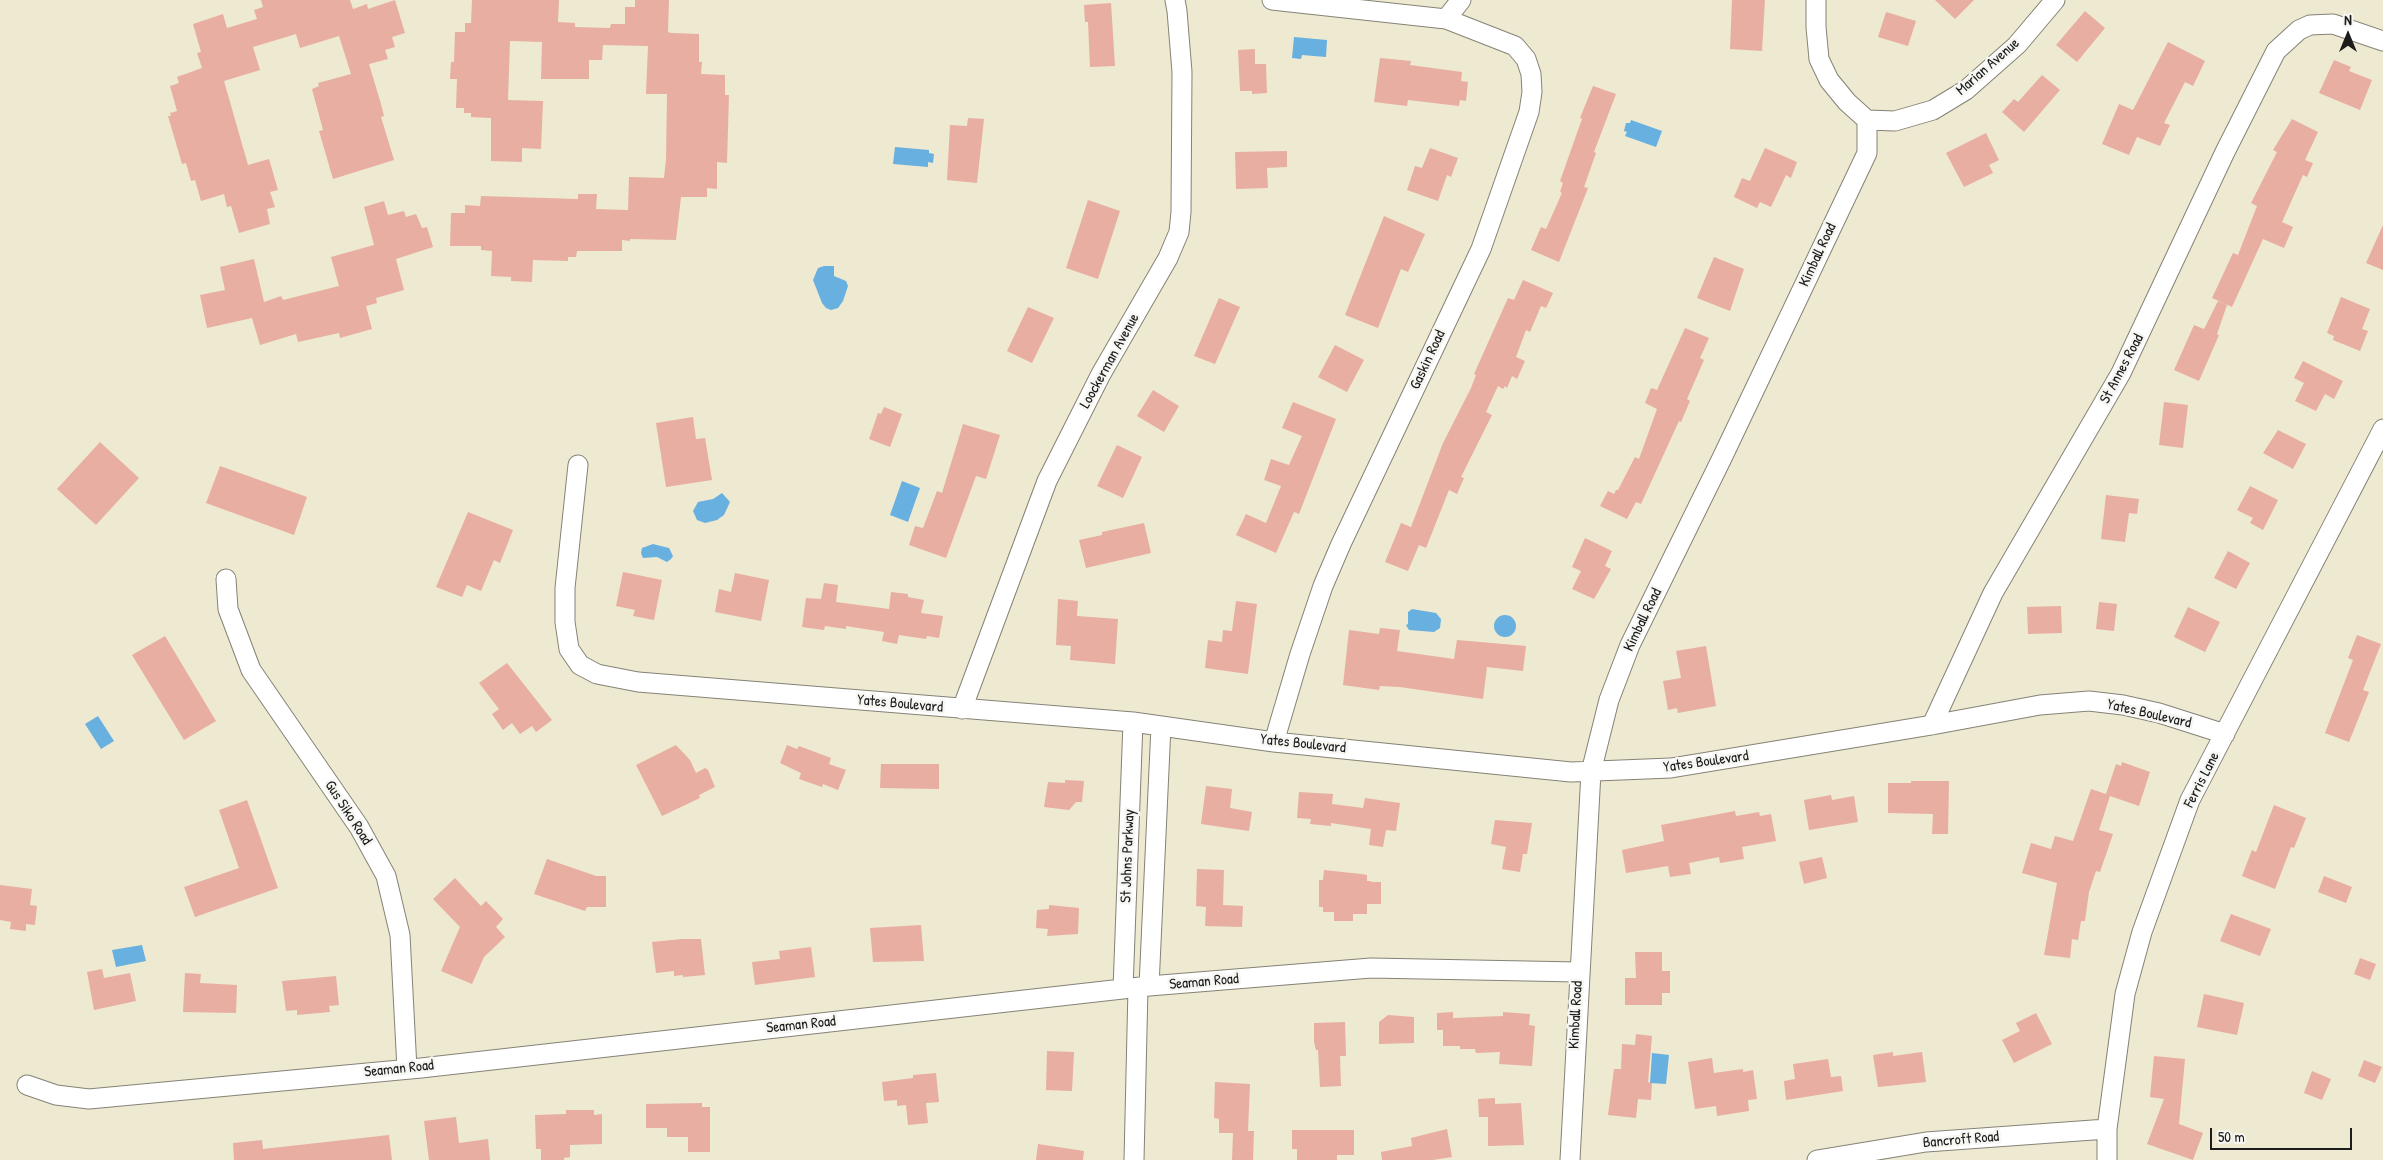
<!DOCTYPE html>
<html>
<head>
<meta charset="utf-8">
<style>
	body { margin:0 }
	#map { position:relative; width:2383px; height:1160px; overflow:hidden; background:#eee9d1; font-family:"Patrick Hand",sans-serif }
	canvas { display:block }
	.north { position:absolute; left:2323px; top:10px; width:50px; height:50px; -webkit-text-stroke:4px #f6f6f2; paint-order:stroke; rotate:0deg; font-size:14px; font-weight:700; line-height:20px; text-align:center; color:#1c1c1c }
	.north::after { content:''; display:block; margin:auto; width:18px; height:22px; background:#1c1c1c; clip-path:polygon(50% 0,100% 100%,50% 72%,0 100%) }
	.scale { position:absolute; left:2210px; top:1128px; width:142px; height:22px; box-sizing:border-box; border:2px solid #1c1c1c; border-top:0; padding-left:6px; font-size:15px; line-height:18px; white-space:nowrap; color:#1c1c1c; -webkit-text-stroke:4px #f6f6f2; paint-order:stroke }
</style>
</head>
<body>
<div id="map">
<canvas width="2383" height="1160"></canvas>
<div class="north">N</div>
<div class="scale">50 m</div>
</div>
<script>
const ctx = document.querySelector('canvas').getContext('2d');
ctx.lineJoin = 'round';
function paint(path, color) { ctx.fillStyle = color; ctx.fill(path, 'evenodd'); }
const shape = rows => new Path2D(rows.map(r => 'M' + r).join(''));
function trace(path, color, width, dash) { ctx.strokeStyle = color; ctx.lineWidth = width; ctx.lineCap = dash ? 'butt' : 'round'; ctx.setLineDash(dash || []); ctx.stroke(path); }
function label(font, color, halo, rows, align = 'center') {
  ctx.font = font + ' "Patrick Hand",sans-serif'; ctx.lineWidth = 5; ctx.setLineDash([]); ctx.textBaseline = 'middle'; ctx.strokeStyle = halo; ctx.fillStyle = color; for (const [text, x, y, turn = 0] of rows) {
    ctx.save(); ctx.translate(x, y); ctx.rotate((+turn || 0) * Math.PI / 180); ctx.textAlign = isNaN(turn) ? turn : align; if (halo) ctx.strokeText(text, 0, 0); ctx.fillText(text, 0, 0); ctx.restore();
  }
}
paint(shape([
	[1294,37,1327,40,1326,57,1302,55,1301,59,1292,58],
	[1631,120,1662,131,1656,147,1625,136,1627,132,1624,131,1626,123,1630,123],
	[895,147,929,150,929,153,934,154,933,163,928,162,928,167,893,164],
	[824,266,834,266,834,276,846,281,848,286,843,301,838,308,831,310,826,308,822,303,813,280,818,268],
	[902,481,920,488,908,522,890,515],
	[722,493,730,502,724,515,717,520,705,523,697,520,693,511,698,502,713,499],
	[653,544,669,548,673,556,671,559,667,562,657,557,643,558,641,553,642,548],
	[1412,609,1436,613,1441,619,1440,628,1434,632,1409,630,1406,625,1408,624,1408,612],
	'1494 626a11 11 0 1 1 22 0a11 11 0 1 1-22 0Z',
	[98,716,114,741,101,749,85,724],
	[142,945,146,961,116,967,112,950],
	[1652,1053,1669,1055,1666,1084,1650,1083]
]), '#68b0e0');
paint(shape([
	[261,0,350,0,353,9,367,4,368,9,395,0,405,33,392,37,395,47,385,50,388,59,369,64,381,104,384,116,381,117,394,160,333,179,319,131,323,130,312,89,319,86,318,83,351,74,339,36,300,48,296,34,253,47,260,70,224,81,248,165,269,159,278,190,270,192,275,207,267,209,270,224,239,233,231,206,227,207,224,194,201,201,195,180,191,181,186,163,182,164,168,116,171,116,170,113,177,111,170,86,179,83,177,77,202,68,197,53,201,52,193,24,223,14,227,28,257,19,254,10,263,7],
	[472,0,559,0,558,22,575,23,575,27,610,28,611,24,625,24,625,7,635,7,635,0,669,0,668,32,671,33,699,34,699,62,702,62,701,74,725,75,725,95,729,95,727,163,717,162,717,189,707,188,707,197,681,197,676,240,630,239,630,241,622,240,622,251,577,251,576,257,568,257,568,261,533,260,532,282,511,281,511,277,491,276,492,251,481,250,481,246,450,246,451,213,465,213,465,205,480,206,481,196,578,199,578,194,597,194,596,209,628,210,629,177,664,178,666,160,667,94,646,94,648,46,603,45,602,60,589,60,589,79,541,79,542,42,510,41,508,100,543,101,541,149,522,148,522,162,491,161,491,118,471,117,471,113,464,113,464,108,456,108,457,79,450,79,451,62,454,62,455,32,465,32,465,23,471,23],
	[1732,0,1765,0,1762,51,1730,49],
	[1935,0,1974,0,1955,19],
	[1111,3,1115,66,1090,67,1088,22,1085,22,1084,5],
	[2085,11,2105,28,2077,62,2056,45],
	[1886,12,1916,21,1908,46,1878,37],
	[2168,42,2205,61,2193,86,2185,82,2164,123,2170,125,2160,146,2137,137,2129,155,2102,144,2119,104,2133,110],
	[1255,49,1255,64,1266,64,1267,93,1252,94,1252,91,1240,91,1238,50],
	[1380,58,1411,61,1410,65,1462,72,1461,81,1468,82,1466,101,1460,100,1459,106,1408,100,1407,106,1374,102],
	[2334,60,2351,67,2349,71,2372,80,2360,110,2319,93],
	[2042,75,2060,90,2024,132,2002,112,2014,99,2018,102],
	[1593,86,1616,94,1594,152,1596,153,1584,187,1588,188,1559,262,1531,250,1541,227,1546,229,1562,193,1560,192,1563,183,1560,181,1582,119,1580,118],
	[968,118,984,119,977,183,947,180,950,125,967,126],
	[2292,119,2318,132,2305,160,2313,163,2307,177,2303,175,2282,222,2293,227,2284,248,2263,239,2232,307,2212,298,2233,253,2238,255,2257,206,2251,203,2277,152,2273,150],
	[1986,133,1999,160,1989,165,1993,173,1964,187,1946,153],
	[1430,148,1458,158,1451,177,1447,175,1438,201,1407,190,1415,166,1422,168],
	[1765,148,1797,162,1791,178,1786,175,1771,207,1760,202,1757,208,1734,197,1742,178,1750,181],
	[1287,151,1287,167,1267,168,1268,188,1236,189,1235,152],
	[1088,200,1120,211,1098,279,1066,268],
	[384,201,388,215,404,211,406,217,416,214,422,228,427,227,433,247,396,259,404,290,376,298,377,303,366,306,372,329,340,338,339,333,298,342,296,334,260,345,252,318,207,328,200,295,225,290,220,267,254,259,264,302,281,296,283,300,339,286,331,257,374,245,364,207],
	[1384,216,1425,234,1408,272,1401,269,1378,328,1345,315],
	[2383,225,2383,270,2366,263],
	[1714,257,1744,269,1730,311,1697,298],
	[1523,280,1553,293,1546,308,1541,306,1530,332,1526,330,1516,357,1525,361,1517,379,1512,376,1507,388,1505,386,1503,389,1498,386,1486,412,1492,415,1461,477,1464,478,1457,494,1449,490,1426,548,1419,545,1408,571,1385,562,1401,523,1411,527,1443,443,1471,388,1476,375,1474,374,1508,298,1514,300],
	[2341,297,2370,309,2362,329,2368,331,2360,351,2333,340,2334,336,2327,333],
	[1219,298,1240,307,1215,364,1194,356],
	[2218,301,2227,305,2217,334,2219,335,2199,381,2174,370,2194,325,2204,329],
	[1028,307,1054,318,1032,363,1007,351],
	[1685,328,1709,338,1700,358,1704,360,1687,399,1690,401,1681,422,1679,421,1641,504,1636,502,1627,519,1600,506,1608,491,1614,494,1616,490,1618,490,1635,457,1639,459,1657,409,1645,403,1651,388,1657,390],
	[1335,345,1364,360,1347,392,1318,377],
	[2303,361,2343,381,2334,399,2325,394,2316,411,2295,401,2304,383,2294,378],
	[1153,390,1179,406,1164,432,1137,416],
	[1293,402,1336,419,1299,514,1294,512,1276,553,1236,535,1246,514,1266,523,1281,486,1264,480,1271,459,1289,465,1302,436,1282,428],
	[2164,402,2188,405,2183,448,2159,445],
	[884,407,902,414,890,447,869,439,878,413,881,414],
	[693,417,696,439,705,438,712,480,666,487,656,423],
	[963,424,1000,435,986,479,976,476,946,558,909,545,915,526,923,528,937,491,942,493],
	[2278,430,2306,444,2293,469,2263,453],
	[100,442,139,478,96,525,57,489],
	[1117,445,1142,457,1123,498,1097,486],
	[220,466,307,497,294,535,206,503],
	[2250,486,2278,500,2263,530,2250,523,2253,518,2237,510],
	[2106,495,2139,499,2137,514,2129,513,2125,542,2101,539],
	[468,512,513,530,500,563,494,560,481,591,467,585,462,597,436,587],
	[1144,523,1151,553,1086,568,1079,540,1102,535,1102,532],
	[1585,538,1612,551,1605,566,1611,569,1594,599,1572,589,1581,571,1572,567],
	[2228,551,2250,563,2236,589,2214,578],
	[623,572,662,580,654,620,633,616,635,610,616,606],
	[735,573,769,580,761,621,715,612,719,589,731,592],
	[824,583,838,585,836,602,889,609,891,592,908,594,908,597,924,600,921,613,943,616,939,638,927,636,926,639,899,635,897,644,882,641,884,632,846,626,846,629,825,626,824,630,802,627,806,598,821,599],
	[1058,599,1078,601,1077,616,1118,619,1115,664,1070,660,1071,646,1056,645],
	[1236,601,1257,604,1248,674,1205,668,1208,640,1222,642,1223,630,1232,631],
	[2099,602,2117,604,2114,631,2096,629],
	[2061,606,2062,633,2028,634,2027,607],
	[2188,607,2220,622,2205,652,2174,637],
	[1380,628,1400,630,1397,651,1454,659,1457,640,1526,646,1523,671,1487,667,1483,699,1400,687,1380,686,1379,690,1343,685,1349,630,1379,634],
	[2357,635,2381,644,2363,690,2369,692,2349,742,2325,733,2353,660,2348,658],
	[165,636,216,721,184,740,132,655],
	[1706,646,1716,706,1678,713,1677,708,1668,710,1663,681,1681,678,1676,651],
	[507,663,552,720,536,732,532,726,520,734,512,723,503,730,492,714,499,709,479,683],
	[676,745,690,760,696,773,705,768,708,770,715,787,699,795,700,798,662,816,636,765],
	[787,745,797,749,799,746,831,758,829,764,846,770,838,790,823,784,822,787,799,779,801,773,780,763],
	[2122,762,2150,772,2139,806,2110,796,2099,830,2113,834,2100,872,2096,871,2089,892,2085,921,2081,921,2078,940,2072,939,2070,958,2044,955,2057,883,2022,873,2031,843,2051,849,2055,836,2073,841,2091,789,2106,794,2116,764,2121,766],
	[881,764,939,764,939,789,880,788],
	[1065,780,1084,781,1082,802,1076,802,1069,810,1044,807,1048,782,1065,783],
	[1911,781,1949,781,1948,834,1932,834,1933,814,1888,813,1888,783,1911,783],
	[1206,786,1232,789,1230,808,1252,812,1249,831,1201,824],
	[1299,792,1333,794,1332,804,1363,808,1365,798,1400,803,1396,831,1386,830,1383,847,1369,845,1371,829,1331,823,1331,826,1310,824,1311,819,1297,818],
	[1831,795,1832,800,1854,796,1858,822,1809,830,1804,800],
	[247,800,278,888,195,917,184,887,239,868,219,810],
	[2274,805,2306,818,2294,848,2291,847,2275,889,2242,876,2252,850,2256,852],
	[1735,811,1736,816,1759,812,1760,816,1771,814,1776,841,1742,847,1744,859,1720,863,1719,857,1689,863,1691,874,1670,877,1668,866,1626,873,1622,850,1664,841,1661,825],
	[1495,820,1532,823,1527,854,1523,854,1520,872,1502,869,1506,847,1491,844],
	[1822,857,1827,878,1804,884,1799,862],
	[547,859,596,876,606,876,606,907,587,907,585,911,534,894],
	[1197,869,1224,870,1223,905,1243,906,1242,927,1205,926,1206,907,1196,906],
	[1324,870,1361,874,1367,875,1367,881,1371,881,1371,882,1381,882,1381,904,1367,904,1367,914,1353,914,1353,921,1334,921,1334,912,1323,912,1323,907,1319,907,1319,880,1323,880],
	[2324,876,2352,887,2346,903,2318,892],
	[455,878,481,906,486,901,503,919,496,927,505,937,484,957,472,984,441,971,460,927,433,899],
	[0,885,32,889,30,905,37,906,35,925,26,924,26,931,10,929,11,922,0,920],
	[1049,905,1079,908,1078,934,1047,936,1048,929,1036,928,1037,910,1049,909],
	[2231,914,2271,929,2260,956,2220,941],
	[921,925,924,961,873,962,870,928],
	[682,939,701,939,705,975,683,977,683,975,674,976,674,971,656,973,652,942],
	[811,947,815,977,755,985,752,962,780,959,779,951],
	[1635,952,1662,952,1662,971,1670,971,1670,993,1662,993,1662,1005,1625,1005,1625,978,1636,978],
	[2360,958,2376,964,2370,980,2354,974],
	[102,969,104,978,130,973,136,1001,94,1010,87,972],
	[185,973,201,974,200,983,237,985,236,1013,183,1012],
	[336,976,339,1005,329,1006,330,1012,297,1015,297,1010,286,1011,282,981],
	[2204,994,2244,1003,2237,1035,2197,1027],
	[1453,1012,1453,1018,1503,1016,1503,1012,1530,1014,1529,1025,1535,1026,1532,1066,1499,1064,1500,1052,1476,1053,1475,1049,1460,1049,1460,1046,1443,1046,1443,1030,1437,1030,1437,1013],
	[2036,1013,2052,1044,2014,1063,2002,1040,2020,1031,2016,1023],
	[1388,1015,1414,1017,1414,1043,1379,1044,1379,1022],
	[1345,1022,1346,1056,1340,1056,1341,1086,1320,1087,1318,1050,1316,1050,1314,1042,1314,1023],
	[1636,1034,1652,1036,1648,1082,1652,1083,1651,1100,1638,1099,1636,1118,1608,1115,1614,1069,1621,1069,1622,1044,1635,1045],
	[1047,1051,1074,1052,1072,1091,1046,1090],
	[1893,1052,1893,1056,1922,1052,1926,1082,1878,1087,1873,1055],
	[2154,1056,2185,1059,2179,1124,2203,1133,2193,1160,2147,1144,2164,1099,2150,1097],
	[1712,1058,1714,1073,1743,1069,1743,1072,1753,1070,1757,1099,1748,1100,1749,1111,1717,1116,1716,1106,1695,1109,1688,1062],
	[1828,1059,1831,1077,1841,1076,1843,1091,1786,1100,1784,1081,1795,1079,1793,1064],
	[2364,1060,2382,1067,2375,1083,2358,1076],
	[2312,1071,2331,1079,2322,1100,2304,1093],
	[936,1073,939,1102,926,1103,928,1123,908,1125,906,1105,897,1106,897,1100,884,1101,882,1082,913,1078,913,1075],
	[1215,1082,1250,1084,1248,1131,1254,1131,1253,1160,1232,1160,1233,1133,1219,1133,1219,1119,1214,1118],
	[1495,1098,1495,1104,1521,1103,1524,1145,1488,1146,1488,1117,1479,1117,1478,1099],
	[702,1103,702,1107,710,1107,710,1152,688,1152,688,1137,667,1137,667,1128,646,1128,646,1104],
	[566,1110,594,1110,594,1115,602,1114,602,1144,570,1145,570,1157,564,1158,564,1160,541,1160,541,1149,536,1149,535,1115,566,1114],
	[456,1117,459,1143,488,1139,490,1160,429,1160,424,1121],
	[1447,1129,1452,1157,1433,1160,1382,1160,1381,1152,1412,1146,1411,1138],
	[1292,1130,1354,1130,1354,1155,1337,1155,1337,1160,1297,1160,1297,1149,1292,1149],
	[389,1135,392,1160,234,1160,233,1143,262,1140,263,1149],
	[1038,1144,1084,1151,1083,1160,1036,1160]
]), '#e8aea2');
const minor = shape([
	[1272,0,1446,19,1461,0],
	[1816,0,1816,27,1819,59,1829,80,1847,102,1867,120,1895,121,1933,110,1966,90,2017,45,2055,0],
	[578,465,565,588,565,622,569,649,580,665,597,674,638,682,1133,722,1274,742,1571,772,1671,768,1932,725,2040,705,2089,701,2123,705,2159,713,2225,734],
	[226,579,228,609,251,670,359,827,386,876,400,935,407,1069],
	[962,709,1047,481,1101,374,1168,258,1179,232,1181,212,1182,72,1177,11,1175,0],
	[1932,725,1993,593,2121,373,2225,152,2276,51,2299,30,2310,25,2333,24,2383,41],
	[1274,742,1300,654,1323,586,1341,544,1481,249,1529,112,1532,92,1531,74,1526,59,1515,46,1446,19],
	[1149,986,1161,726],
	[1123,989,1133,722],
	[27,1085,56,1095,89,1099,421,1068,1149,986,1371,968,1578,972],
	[1134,1160,1138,988],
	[1570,1160,1591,772,1609,700,1630,645,1722,458,1867,153,1867,120],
	[1817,1160,1926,1142,2107,1129],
	[2107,1160,2107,1129,2125,994,2142,932,2190,800,2383,429]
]);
trace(minor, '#858276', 21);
trace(minor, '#fff', 19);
label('15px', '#1c1c1c', '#f6f6f2', [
	["Marian Avenue",1988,67,-41],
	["Kimball Road",1818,255,-65],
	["Gaskin Road",1428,360,-65],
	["Loockerman Avenue",1110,361,-61],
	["St Annes Road",2122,369,-62],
	["Kimball Road",1643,620,-64],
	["Yates Boulevard",900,704,5],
	["Yates Boulevard",2149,714,13],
	["Yates Boulevard",1303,744,6],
	["Yates Boulevard",1706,762,-8],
	["Ferris Lane",2202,780,-63],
	["Gus Siko Road",348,813,57],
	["St Johns Parkway",1128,856,-88],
	["Seaman Road",1204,982,-5],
	["Kimball Road",1576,1015,-87],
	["Seaman Road",801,1025,-6],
	["Seaman Road",399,1069,-6],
	["Bancroft Road",1961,1140,-5]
]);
</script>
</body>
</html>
